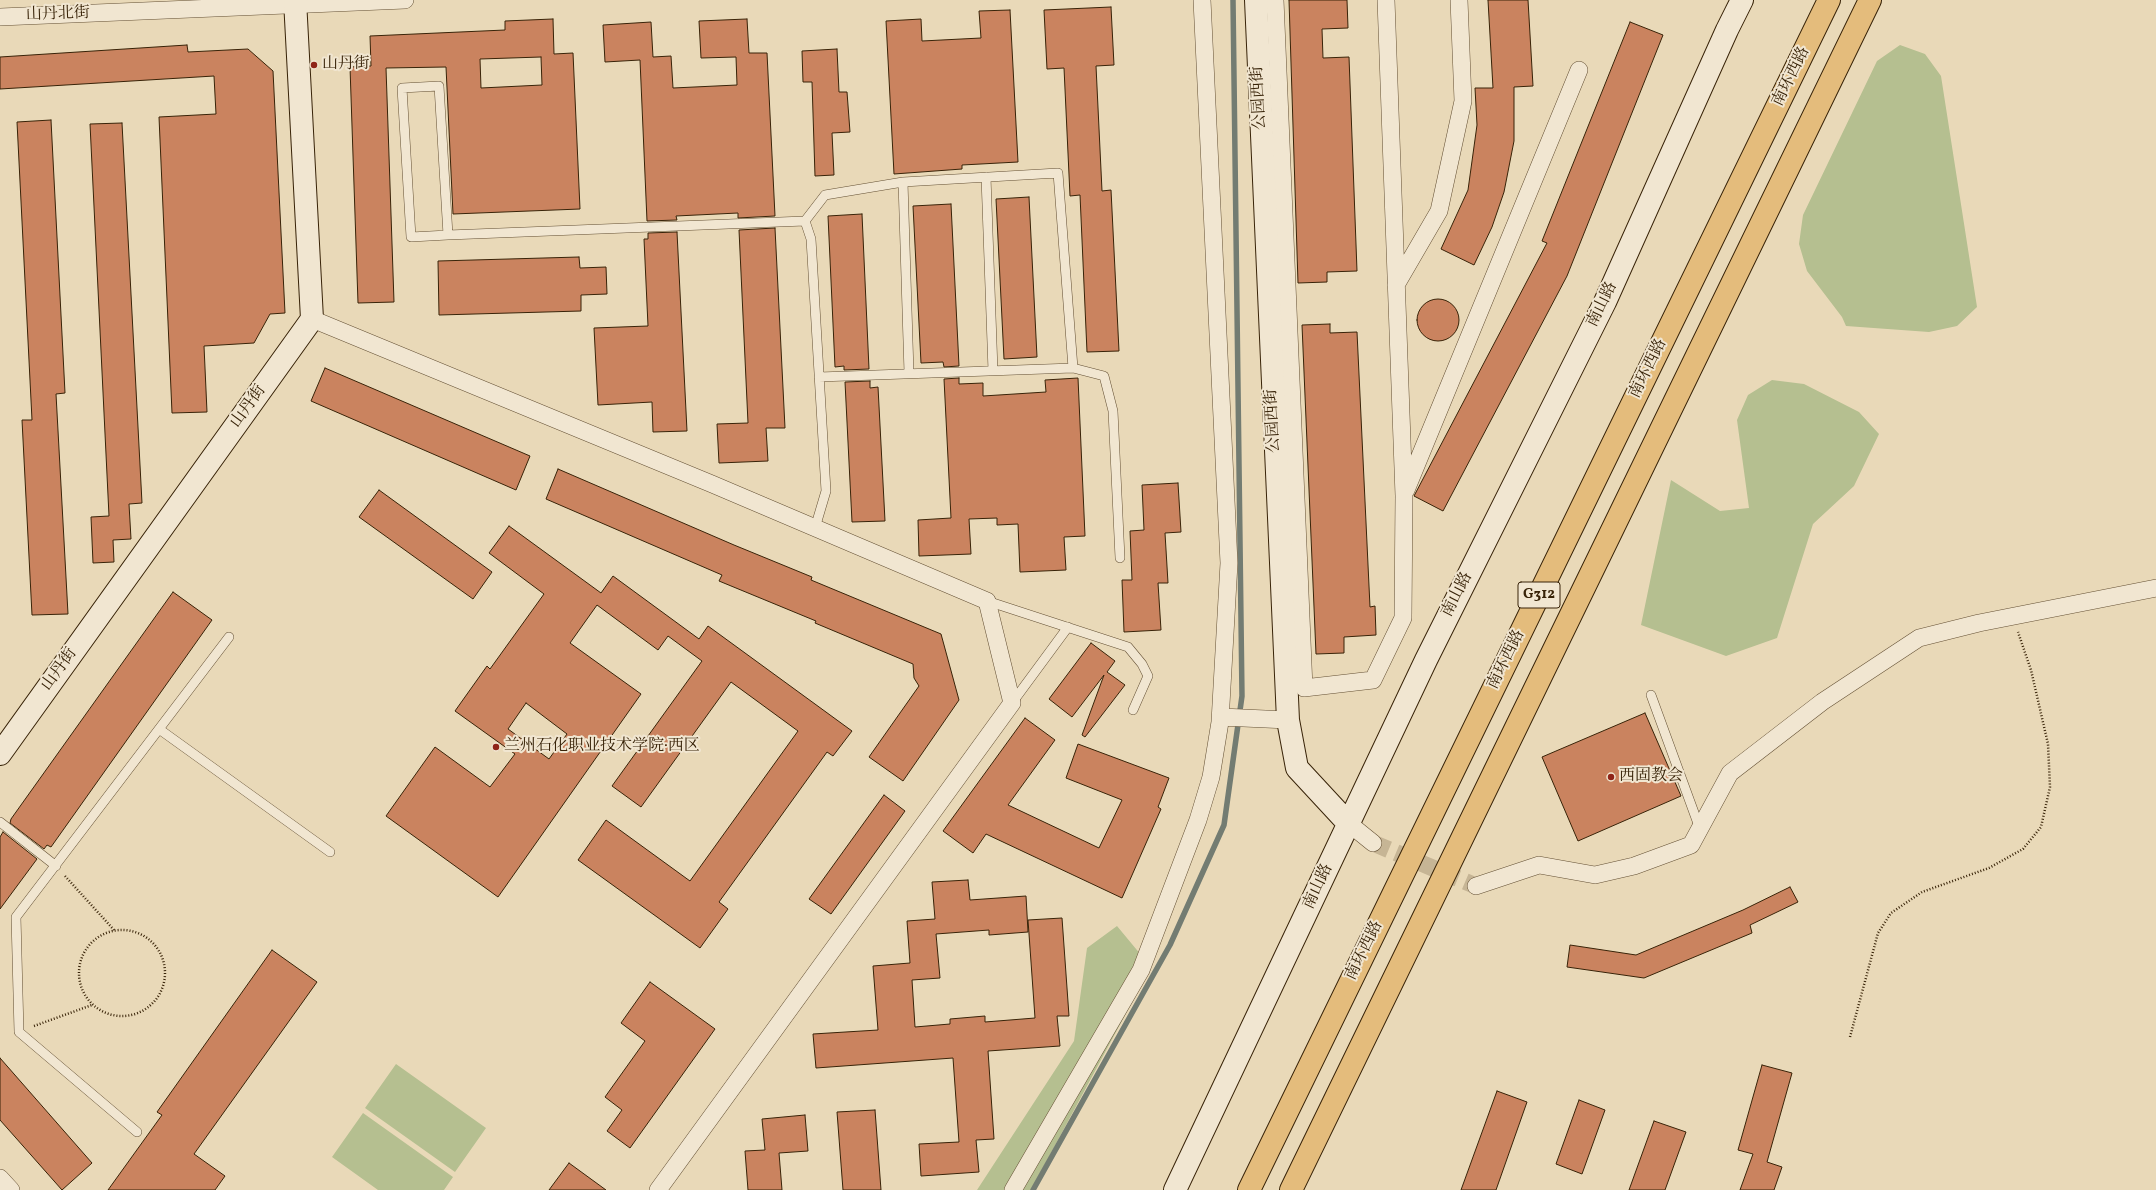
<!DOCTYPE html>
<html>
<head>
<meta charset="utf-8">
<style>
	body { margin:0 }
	canvas { display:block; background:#e9d9b8 }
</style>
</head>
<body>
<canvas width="2156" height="1190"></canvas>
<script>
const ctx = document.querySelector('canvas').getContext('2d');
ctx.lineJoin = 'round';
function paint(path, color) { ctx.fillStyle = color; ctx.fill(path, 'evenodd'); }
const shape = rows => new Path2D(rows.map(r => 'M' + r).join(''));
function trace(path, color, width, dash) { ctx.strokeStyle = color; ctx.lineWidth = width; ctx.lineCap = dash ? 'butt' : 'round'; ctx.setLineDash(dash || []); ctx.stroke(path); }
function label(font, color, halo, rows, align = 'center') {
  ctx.font = font + ' Vollkorn,"Noto Serif SC",serif'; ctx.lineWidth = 4; ctx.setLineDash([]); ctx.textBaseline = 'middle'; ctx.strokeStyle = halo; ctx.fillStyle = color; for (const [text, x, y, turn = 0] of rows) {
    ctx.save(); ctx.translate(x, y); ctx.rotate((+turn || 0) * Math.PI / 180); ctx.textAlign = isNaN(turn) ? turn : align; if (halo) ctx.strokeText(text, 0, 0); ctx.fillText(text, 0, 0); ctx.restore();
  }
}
paint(shape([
	[1900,45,1925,54,1941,76,1977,307,1957,326,1929,332,1846,326,1842,317,1807,271,1799,244,1803,215,1877,61],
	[1772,380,1804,384,1859,412,1879,434,1854,486,1813,524,1777,638,1726,656,1641,625,1671,480,1720,511,1749,508,1737,420,1748,395],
	[1117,926,1151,967,1031,1190,977,1190,1074,1041,1087,948],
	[396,1064,486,1128,455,1172,365,1108],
	[363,1113,453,1177,444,1190,378,1190,332,1157]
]), '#b5bf90');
trace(shape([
	[1033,1190,1170,945,1224,825,1242,696,1233,0]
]), '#737c72', 5.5);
const building = shape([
	[1289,0,1347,0,1348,28,1322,29,1323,58,1349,57,1357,271,1327,272,1327,282,1298,283,1289,0],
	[1488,0,1528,0,1533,86,1514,87,1514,141,1504,192,1492,227,1474,265,1441,249,1468,190,1477,125,1475,88,1493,88,1488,0],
	[1111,7,1114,65,1096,66,1102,191,1111,190,1119,351,1087,352,1080,195,1070,196,1064,68,1047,69,1044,10,1111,7],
	[1010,10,1018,162,962,165,962,169,894,174,886,21,921,19,922,41,981,38,979,11,1010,10],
	[553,19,554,54,573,53,580,209,453,214,446,67,386,68,394,302,358,303,350,67,371,66,370,36,505,30,505,21,553,19],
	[541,57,542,85,481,88,480,59,541,57],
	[747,19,749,53,767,53,775,216,738,218,738,213,676,216,677,220,647,221,640,60,605,62,603,25,651,22,653,57,671,56,673,88,737,85,736,57,701,58,699,21,747,19],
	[1630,22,1663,35,1567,276,1443,511,1414,496,1547,243,1542,241,1630,22],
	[187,45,188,52,248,49,273,71,285,313,270,314,254,343,204,346,207,412,172,413,159,117,216,114,214,76,0,89,0,57,187,45],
	[837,49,839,92,847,92,850,132,832,133,834,175,815,176,812,82,803,82,802,51,837,49],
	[51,120,65,393,56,394,68,614,32,615,22,420,32,420,17,122,51,120],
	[122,123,142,503,129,504,131,539,113,540,114,562,93,563,91,517,109,516,90,124,122,123],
	[1029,197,1037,357,1004,359,996,199,1029,197],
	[951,204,959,366,944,367,943,362,921,363,913,206,951,204],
	[862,214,869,369,844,370,844,366,835,367,828,216,862,214],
	[775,228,785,428,766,428,768,461,719,463,717,424,748,423,739,230,775,228],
	[677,232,687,431,653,432,652,402,598,405,594,328,648,326,644,239,648,239,648,233,677,232],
	[579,257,580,268,606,267,607,294,581,295,581,311,439,315,438,261,579,257],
	'1417 320a21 21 0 1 1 42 0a21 21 0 1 1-42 0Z',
	[1330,324,1330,333,1357,332,1370,607,1375,606,1376,635,1344,637,1344,653,1316,654,1302,325,1330,324],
	[325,368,530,456,516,490,311,401,325,368],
	[959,378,959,384,983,383,983,396,1046,392,1045,380,1078,378,1085,536,1064,537,1066,570,1020,572,1018,524,997,525,997,518,969,519,971,554,919,556,918,520,951,518,944,379,959,378],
	[870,381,870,388,878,387,885,521,852,522,845,382,870,381],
	[558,469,734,545,812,577,811,580,941,634,959,700,903,781,869,757,919,686,914,678,913,664,815,623,816,621,719,581,722,575,546,499,558,469],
	[1178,483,1181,532,1165,533,1168,583,1158,583,1161,630,1124,632,1122,580,1132,580,1130,531,1144,530,1142,485,1178,483],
	[379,490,492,572,473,599,359,517,379,490],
	[509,526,601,593,613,576,699,639,708,626,852,731,833,756,827,752,719,902,728,909,700,948,578,860,606,820,690,881,798,731,731,682,641,807,612,786,702,661,668,636,658,650,597,605,570,643,641,694,498,897,386,816,435,747,490,787,515,754,455,711,487,666,490,669,544,594,489,553,509,526],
	[526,703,567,734,549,759,508,729,526,703],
	[173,592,212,620,51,847,47,845,44,849,10,823,11,819,173,592],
	[1091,643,1115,661,1107,672,1125,685,1085,737,1082,735,1104,675,1072,717,1049,699,1091,643],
	[1645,713,1681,796,1578,841,1542,757,1645,713],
	[1025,718,1055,740,1008,805,1099,848,1122,800,1066,778,1078,744,1169,778,1158,807,1161,809,1122,898,986,834,973,853,943,831,1025,718],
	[884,795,905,811,831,914,809,899,884,795],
	[3,832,37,859,0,909,0,837,3,832],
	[968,880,970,900,1026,896,1028,932,989,935,989,930,936,934,940,978,912,980,915,1027,950,1024,950,1019,985,1016,985,1022,1035,1018,1028,920,1062,918,1069,1016,1057,1016,1060,1046,988,1051,994,1139,976,1140,979,1172,921,1176,919,1144,959,1142,953,1058,816,1068,813,1034,878,1030,873,966,910,963,907,921,935,919,932,882,968,880],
	[1790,887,1798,902,1750,925,1752,933,1644,978,1567,967,1570,945,1636,955,1743,910,1790,887],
	[272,950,317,982,194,1154,225,1176,215,1190,108,1190,162,1115,157,1112,272,950],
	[650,982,715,1029,630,1148,607,1131,622,1110,605,1097,645,1041,621,1023,650,982],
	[0,1058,92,1163,62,1190,0,1120,0,1058],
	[1762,1065,1792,1073,1767,1162,1782,1167,1774,1190,1740,1190,1753,1154,1738,1150,1762,1065],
	[1497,1091,1527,1102,1496,1190,1461,1190,1497,1091],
	[1579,1100,1605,1110,1582,1174,1556,1164,1579,1100],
	[875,1110,881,1190,843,1190,837,1112,875,1110],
	[805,1115,808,1151,779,1153,782,1190,748,1190,745,1151,765,1150,762,1119,805,1115],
	[1654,1121,1686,1132,1665,1190,1629,1190,1654,1121],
	[569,1163,606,1190,549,1190,569,1163]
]);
paint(building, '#ca835f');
trace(building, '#382308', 1);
trace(shape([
	[1373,843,1476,886]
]), '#c6b595', 17, [17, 8]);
const lane = shape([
	[986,177,993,371],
	[903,182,909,373],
	[805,221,811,239,826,491,815,528],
	[448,235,439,86,402,88,411,237,448,235,805,221,825,195,903,182,1058,173,1073,368],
	[819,377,1073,368,1104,376,1113,411,1120,558],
	[987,601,1128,647,1142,664,1148,676,1133,710],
	[1651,695,1700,829],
	[1012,703,1068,627],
	[159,729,330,852],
	[0,822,56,866],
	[137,1132,19,1032,16,917,229,637]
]);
const street = shape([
	[1275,0,1304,688,1373,680,1403,618,1404,496,1386,0],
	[0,17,405,0],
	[1396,285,1439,211,1463,101,1459,0],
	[312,319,712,484,987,601,1012,703,658,1190],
	[1406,490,1579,70],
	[1221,717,1288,720],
	[1347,822,1373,843],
	[1476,886,1539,865,1595,875,1634,866,1691,845,1730,773,1822,702,1919,638,1979,623,2156,588],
	[0,1178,11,1190],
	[1013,1190,1141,970,1198,820,1211,777,1220,722,1229,563,1202,0]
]);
const secondary = shape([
	[1256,0,1288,720,1297,768,1347,822],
	[0,754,312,319,295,0],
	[1175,1190,1426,660,1605,302,1727,30,1742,0]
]);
const highway = shape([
	[1249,1190,1829,0],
	[1291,1190,1870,0]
]);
trace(lane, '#645034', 10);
trace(street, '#645034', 18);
trace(secondary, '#382308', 24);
trace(highway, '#382308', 24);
trace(shape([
	[65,876,114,930],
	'79 973a43 43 0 1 1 86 0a43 43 0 1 1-86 0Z',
	[34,1026,92,1005],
	[1850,1037,1878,933,1891,913,1922,892,1989,868,2023,849,2041,827,2050,787,2048,744,2031,670,2018,632]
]), '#382308', 2.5, [1, 2]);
trace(lane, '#f1e6d1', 9);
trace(street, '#f1e6d1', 17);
trace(secondary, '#f1e6d1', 22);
trace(highway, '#e4bc7c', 22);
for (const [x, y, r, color] of [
	[314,65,4,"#8f2418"],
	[496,747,4,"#8f2418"],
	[1611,777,4,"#8f2418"]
]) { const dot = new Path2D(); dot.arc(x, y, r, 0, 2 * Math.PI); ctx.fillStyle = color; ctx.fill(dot); trace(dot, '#f1e6d1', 1.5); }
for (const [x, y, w] of [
	[1539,595,42]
]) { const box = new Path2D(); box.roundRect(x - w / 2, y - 13, w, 26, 3); ctx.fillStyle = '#f1e6d1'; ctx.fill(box); trace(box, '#382308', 1); }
label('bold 15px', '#382308', null, [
	["G312",1539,595]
]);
label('16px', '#382308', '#f1e6d1', [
	["山丹北街",58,15,-2],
	["南环西路",1792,77,-64],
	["公园西街",1260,98,-93],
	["南山路",1603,305,-64],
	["南环西路",1649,369,-64],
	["山丹街",249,407,-54],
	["公园西街",1274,421,-93],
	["南山路",1458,595,-63],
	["南环西路",1507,660,-64],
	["山丹街",60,670,-54],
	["南山路",1319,887,-65],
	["南环西路",1365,951,-64]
]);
label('16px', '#382308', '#f1e6d1', [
	["山丹街",322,65],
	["兰州石化职业技术学院·西区",504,747],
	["西固教会",1619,777]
], 'left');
</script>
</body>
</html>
